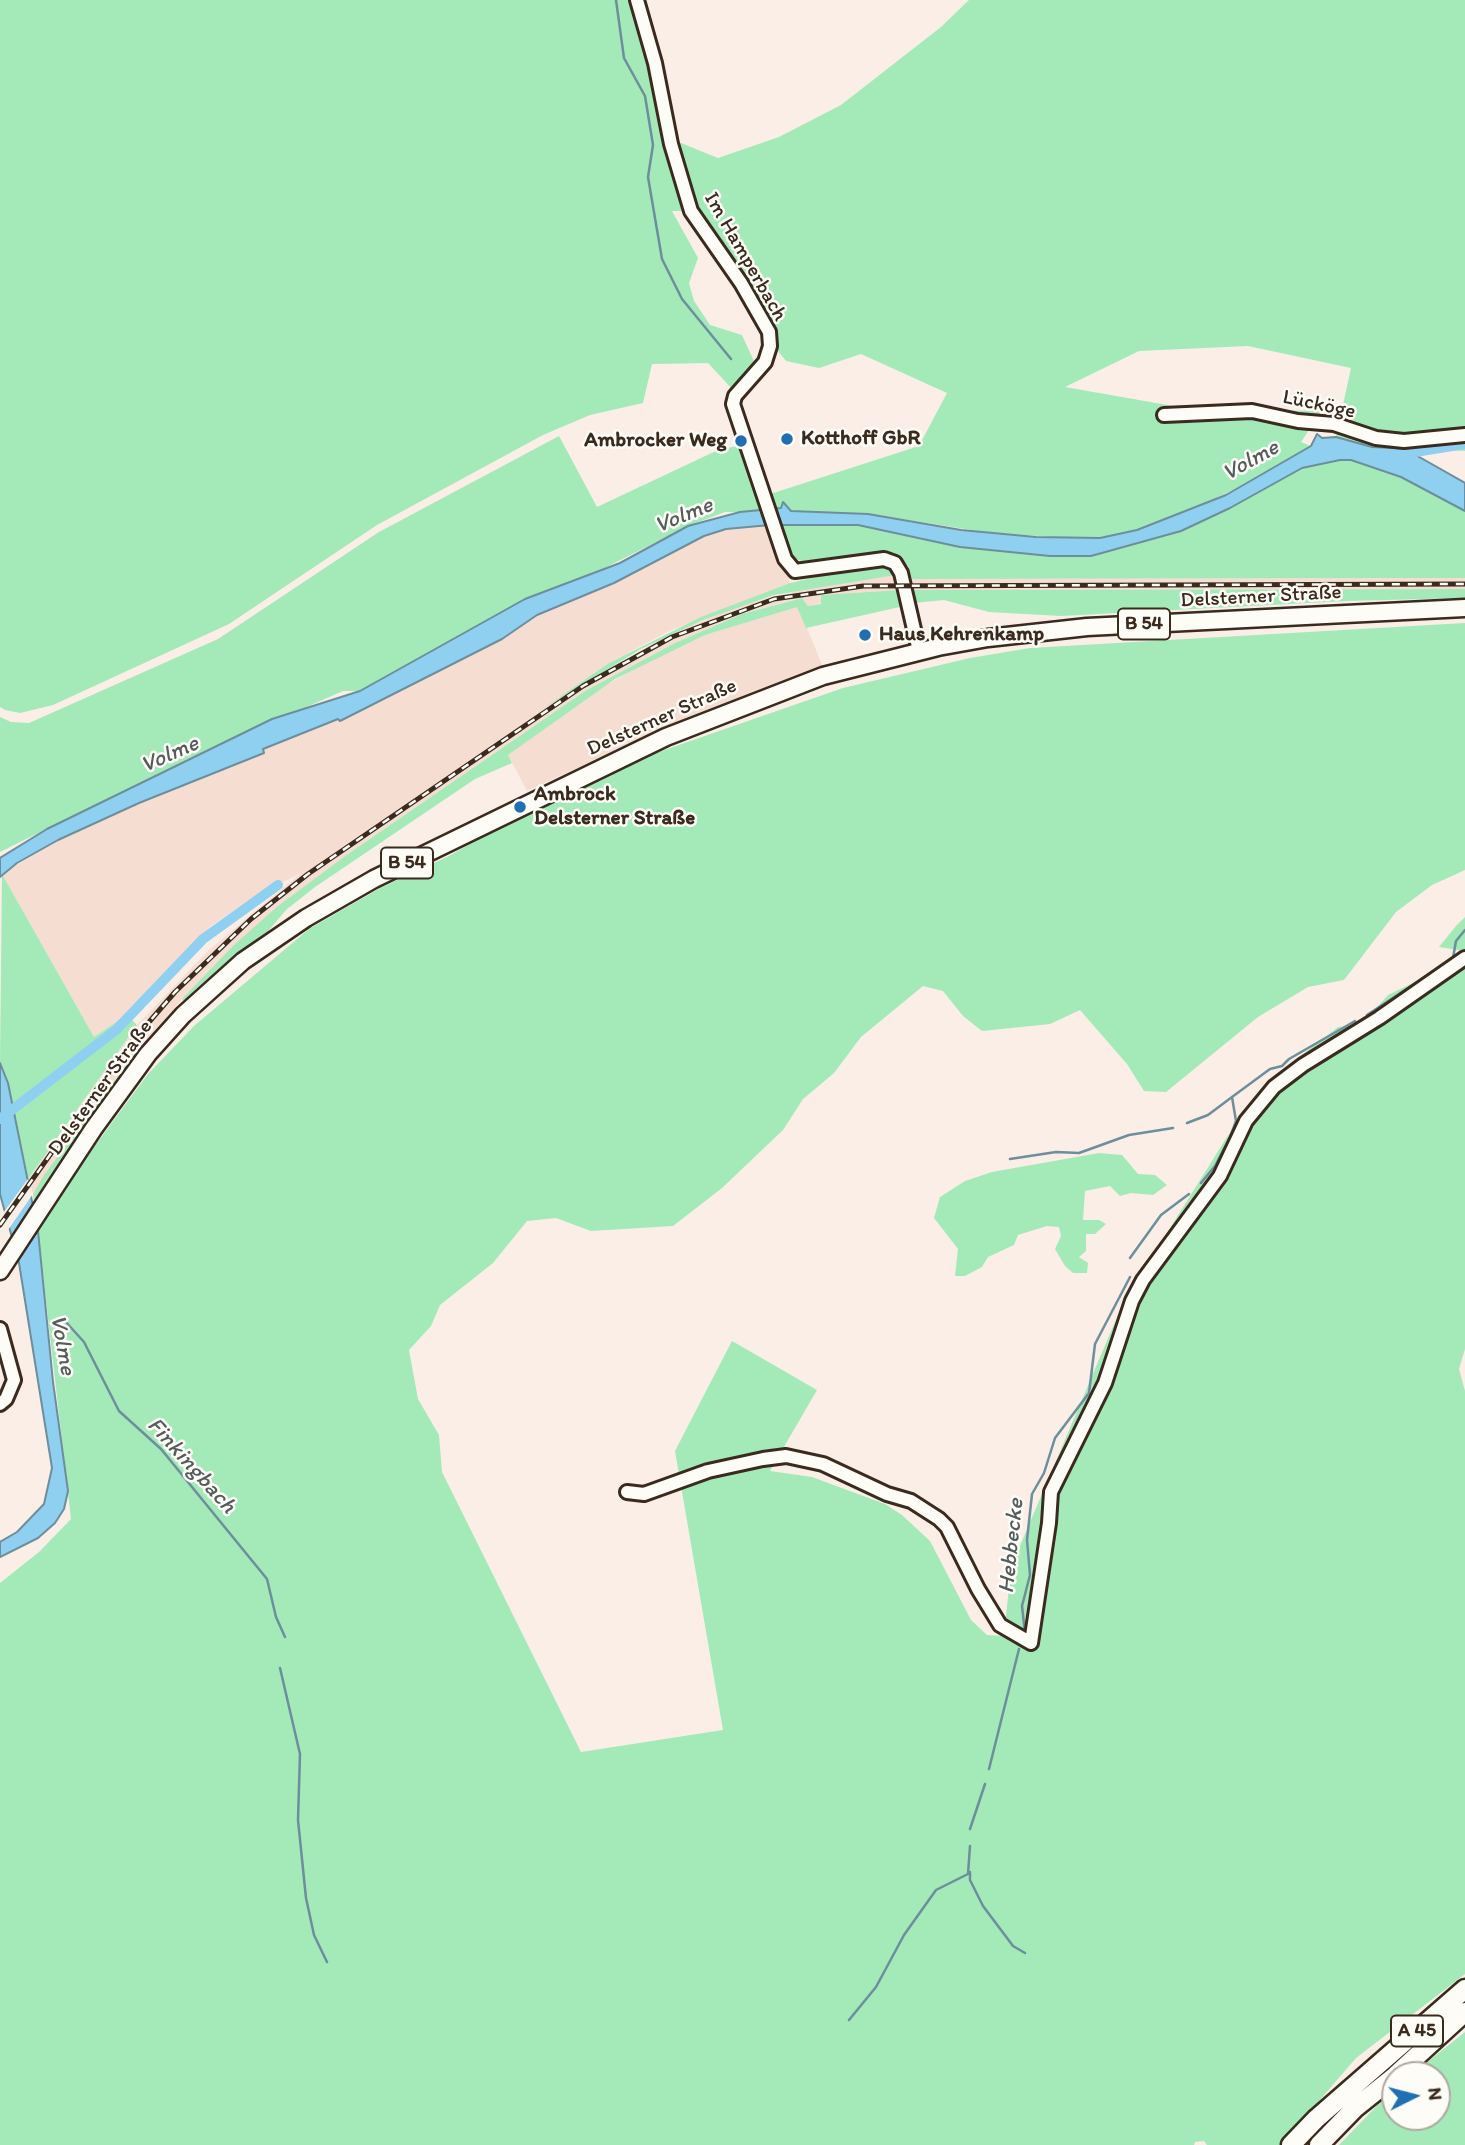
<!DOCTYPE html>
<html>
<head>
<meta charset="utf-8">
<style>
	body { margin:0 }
	#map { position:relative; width:1465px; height:2145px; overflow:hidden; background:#faeee6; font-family:Itim,sans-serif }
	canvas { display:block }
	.north { position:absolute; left:1381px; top:2061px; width:70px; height:70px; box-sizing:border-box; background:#fdfcf7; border:2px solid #afa8a0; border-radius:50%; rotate:84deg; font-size:19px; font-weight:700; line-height:28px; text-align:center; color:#3b2a1e }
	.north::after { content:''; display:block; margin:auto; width:24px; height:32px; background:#1f6fb2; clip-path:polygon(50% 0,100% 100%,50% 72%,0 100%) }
</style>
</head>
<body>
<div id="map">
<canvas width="1465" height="2145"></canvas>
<div class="north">N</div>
</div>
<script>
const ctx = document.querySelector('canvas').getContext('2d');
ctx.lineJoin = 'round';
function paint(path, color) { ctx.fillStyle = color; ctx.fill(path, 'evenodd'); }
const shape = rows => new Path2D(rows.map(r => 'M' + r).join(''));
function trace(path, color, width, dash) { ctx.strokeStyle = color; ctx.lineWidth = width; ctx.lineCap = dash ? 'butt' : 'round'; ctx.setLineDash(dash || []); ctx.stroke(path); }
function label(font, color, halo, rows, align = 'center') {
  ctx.font = font + ' Itim,sans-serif'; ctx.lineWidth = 5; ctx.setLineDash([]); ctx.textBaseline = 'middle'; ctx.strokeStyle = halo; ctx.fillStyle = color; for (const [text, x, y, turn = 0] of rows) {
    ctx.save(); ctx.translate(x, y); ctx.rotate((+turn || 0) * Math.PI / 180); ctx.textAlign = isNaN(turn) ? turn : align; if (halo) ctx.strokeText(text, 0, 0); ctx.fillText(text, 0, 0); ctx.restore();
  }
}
paint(shape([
	[770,525,790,583,669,631,609,663,556,700,670,634,739,606,804,589,896,575,899,590,821,595,821,603,808,606,802,598,796,599,742,614,675,643,585,691,348,854,182,999,113,1082,33,1194,28,1179,137,1025,209,950,301,873,253,897,210,927,154,983,127,1015,94,1037,2,874,58,840,109,816,264,752,263,749,338,718,340,720,502,639,537,615,614,583,704,536,726,529],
	[1465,578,1465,589,910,590,907,579],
	[798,606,823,667,688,717,527,791,508,755,587,696,647,662,705,635]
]), '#f6ddd2');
paint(shape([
	[0,0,643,0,676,141,718,158,779,137,841,105,941,27,969,0,1465,0,1465,451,1372,447,1336,437,1351,368,1248,346,1139,351,1065,387,1190,409,1322,411,1301,442,1311,446,1258,478,1179,516,1137,530,1099,538,1081,539,984,532,870,514,725,512,688,526,360,691,343,691,190,758,0,852,0,717,11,722,29,723,218,639,379,532,559,436,597,507,718,450,742,445,761,497,919,446,947,393,861,354,819,368,786,361,775,347,770,322,725,249,692,211,672,211,698,258,689,283,694,301,710,325,742,335,757,368,734,391,708,363,652,364,643,403,590,415,543,435,377,525,229,624,53,705,20,713,5,710,0,707],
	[1351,460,1401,477,1465,511,1465,578,907,579,909,567,900,557,888,552,810,564,793,558,779,526,858,525,960,547,1067,555,1181,531,1230,508,1302,468,1319,462],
	[888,566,896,575,774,595,703,620,641,649,544,708,609,663,701,617,790,583,847,570],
	[1465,589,1465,598,1346,601,1061,616,989,612,944,600,913,603,910,590],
	[899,590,900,607,806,628,797,607,705,635,615,679,508,755,512,763,475,779,315,887,286,910,264,936,184,1001,182,999,234,945,278,906,348,854,585,691,675,643,742,614,802,598,808,606,821,604,821,595],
	[1465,623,1465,870,1432,885,1396,912,1344,980,1308,987,1258,1017,1166,1092,1144,1091,1127,1064,1080,1010,1050,1024,982,1031,963,1016,943,991,923,986,861,1037,834,1073,803,1099,783,1130,722,1188,673,1226,591,1231,556,1218,527,1221,493,1263,440,1305,431,1326,409,1350,418,1399,439,1435,442,1472,581,1752,723,1730,675,1451,732,1341,817,1390,770,1471,812,1477,885,1504,902,1515,930,1541,971,1620,987,1635,1004,1636,1011,1567,1123,1303,1227,1137,1274,1077,1338,1027,1361,1025,1388,995,1452,964,1465,953,1465,1349,1459,1369,1465,1391,1465,1974,1356,2058,1281,2145,1207,2145,1204,2141,1195,2142,1194,2145,0,2145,0,1583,39,1552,71,1519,38,1231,82,1163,148,1074,194,1026,309,929,382,887,449,856,487,834,650,755,843,688,970,658,1030,648],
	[2,874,94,1037,127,1015,137,1025,28,1179,8,1083,0,1063],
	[1465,917,1465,951,1439,947,1456,926],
	[139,1048,142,1049,34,1202,33,1194,44,1175],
	[1099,1153,1122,1155,1138,1174,1155,1175,1167,1185,1153,1195,1131,1193,1120,1196,1110,1186,1085,1191,1083,1220,1099,1220,1106,1224,1095,1234,1086,1234,1086,1251,1079,1257,1088,1263,1087,1273,1073,1273,1065,1266,1055,1249,1061,1236,1059,1227,1047,1226,1018,1235,1014,1245,988,1257,982,1267,965,1276,955,1276,958,1249,934,1218,940,1197,965,1181,992,1172],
	[1465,2032,1465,2145,1339,2145,1395,2087,1395,2117,1437,2117,1437,2075,1411,2075]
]), '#a3eab8');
const water = shape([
	[1317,434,1322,438,1336,437,1372,447,1413,449,1414,454,1465,483,1465,511,1401,477,1351,460,1340,460,1302,468,1230,508,1181,531,1091,556,1050,556,960,547,858,525,770,525,726,529,704,536,614,583,537,615,502,639,340,721,338,719,263,749,264,753,139,803,58,840,17,863,0,877,0,858,47,829,272,719,360,691,525,599,620,563,688,526,740,512,781,508,783,502,791,511,868,514,961,530,1036,537,1100,538,1137,530,1226,495,1311,446,1317,434],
	[0,1063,8,1083,38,1231,53,1382,68,1491,64,1509,55,1523,38,1538,0,1557,0,1542,17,1532,44,1504,52,1468,19,1263,0,1194,0,1063]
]);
paint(water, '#8fd0f0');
trace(water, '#6d8e9c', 2);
paint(shape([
	[28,1179,33,1194,8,1230,3,1213]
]), '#faeee6');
trace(shape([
	[616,0,624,58,645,96,653,145,648,177,662,259,682,299,731,359],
	[1367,1015,1449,961,1453,958,1456,941,1465,930],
	[1187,1123,1208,1115,1232,1097],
	[1010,1159,1056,1152,1079,1153,1129,1135,1173,1128],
	[1201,1183,1215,1166,1230,1137,1236,1121,1232,1097,1270,1069,1282,1066,1289,1059,1355,1021],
	[1130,1258,1161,1215,1189,1194],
	[65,1321,84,1342,119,1411,161,1449,267,1579,276,1617,285,1637],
	[1025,1633,1022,1606,1030,1575,1027,1540,1032,1494,1044,1473,1055,1438,1089,1393,1095,1344,1130,1277],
	[280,1668,300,1754,298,1820,306,1898,314,1935,327,1962],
	[989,1769,1019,1649],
	[970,1829,985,1784],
	[970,1872,970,1880,983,1906,1013,1946,1025,1953],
	[849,2020,876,1987,904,1935,936,1890,968,1874,970,1846]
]), '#6d8e9c', 2.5);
trace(shape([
	[1403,454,1465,444],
	[0,1119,116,1030,203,939,278,885]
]), '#8fd0f0', 10);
const minor = shape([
	[637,0,655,63,671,144,691,211,741,283,769,332,770,346,765,362,735,396,733,404,785,559,795,571,884,559,895,563,901,573,919,651],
	[1164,415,1252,411,1298,421,1334,424,1376,438,1404,441,1465,435],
	[0,1329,14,1380,6,1399,0,1404],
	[627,1492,644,1494,708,1471,763,1459,786,1456,823,1464,887,1494,911,1501,939,1519,947,1527,978,1589,1000,1625,1031,1643,1049,1523,1051,1492,1105,1383,1132,1301,1143,1280,1220,1176,1246,1121,1274,1087,1303,1065,1379,1018,1465,958]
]);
const major = shape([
	[0,1271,94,1128,148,1054,183,1015,243,961,306,918,374,879,666,737,823,676,938,647,988,638,1087,627,1465,608]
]);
const highway = shape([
	[1396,2075,1465,2012],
	[1291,2145,1316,2119,1465,1989],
	[1319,2145,1355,2108,1395,2076]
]);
trace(minor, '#3b2a1e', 18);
trace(major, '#3b2a1e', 21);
trace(highway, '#3b2a1e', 23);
trace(minor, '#fdfcf7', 12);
trace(major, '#fdfcf7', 16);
trace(highway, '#fdfcf7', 18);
const rail = shape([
	[0,1225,124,1051,175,992,251,919,308,874,583,686,672,637,774,599,863,586,1465,584]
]);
trace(rail, '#3b2a1e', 5);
trace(rail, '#fdfcf7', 2.5, [8]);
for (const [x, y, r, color] of [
	[787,439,7,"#1f6fb2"],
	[741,441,7,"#1f6fb2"],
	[865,635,7,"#1f6fb2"],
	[520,807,7,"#1f6fb2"]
]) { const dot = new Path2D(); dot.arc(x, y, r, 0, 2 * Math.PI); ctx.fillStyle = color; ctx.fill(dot); trace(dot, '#fdfcf7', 2.5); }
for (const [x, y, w] of [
	[1144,624,52],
	[407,863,52],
	[1417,2031,52]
]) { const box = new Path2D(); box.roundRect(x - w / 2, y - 15.5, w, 31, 5); ctx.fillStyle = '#fdfcf7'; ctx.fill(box); trace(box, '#3b2a1e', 2); }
label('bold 19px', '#3b2a1e', null, [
	["B 54",1144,624],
	["B 54",407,863],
	["A 45",1417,2031]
]);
label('21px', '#3b2a1e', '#fdfcf7', [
	["Im Hamperbach",745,257,60],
	["Lücköge",1319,405,12],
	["Delsterner Straße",1261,597,-3],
	["Delsterner Straße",662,718,-24],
	["Delsterner Straße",101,1088,-54]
]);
label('bold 21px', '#3b2a1e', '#fdfcf7', [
	["Kotthoff GbR",801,439],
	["Ambrocker Weg",727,441,"right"],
	["Haus Kehrenkamp",879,635],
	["Ambrock",534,795],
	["Delsterner Straße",534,819]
], 'left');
label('italic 23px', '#545c5d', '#fdfcf7', [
	["Volme",1251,461,-29],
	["Volme",684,516,-22],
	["Volme",170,755,-24],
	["Volme",62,1345,80],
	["Finkingbach",191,1466,48],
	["Hebbecke",1012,1546,-84]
]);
</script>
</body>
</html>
